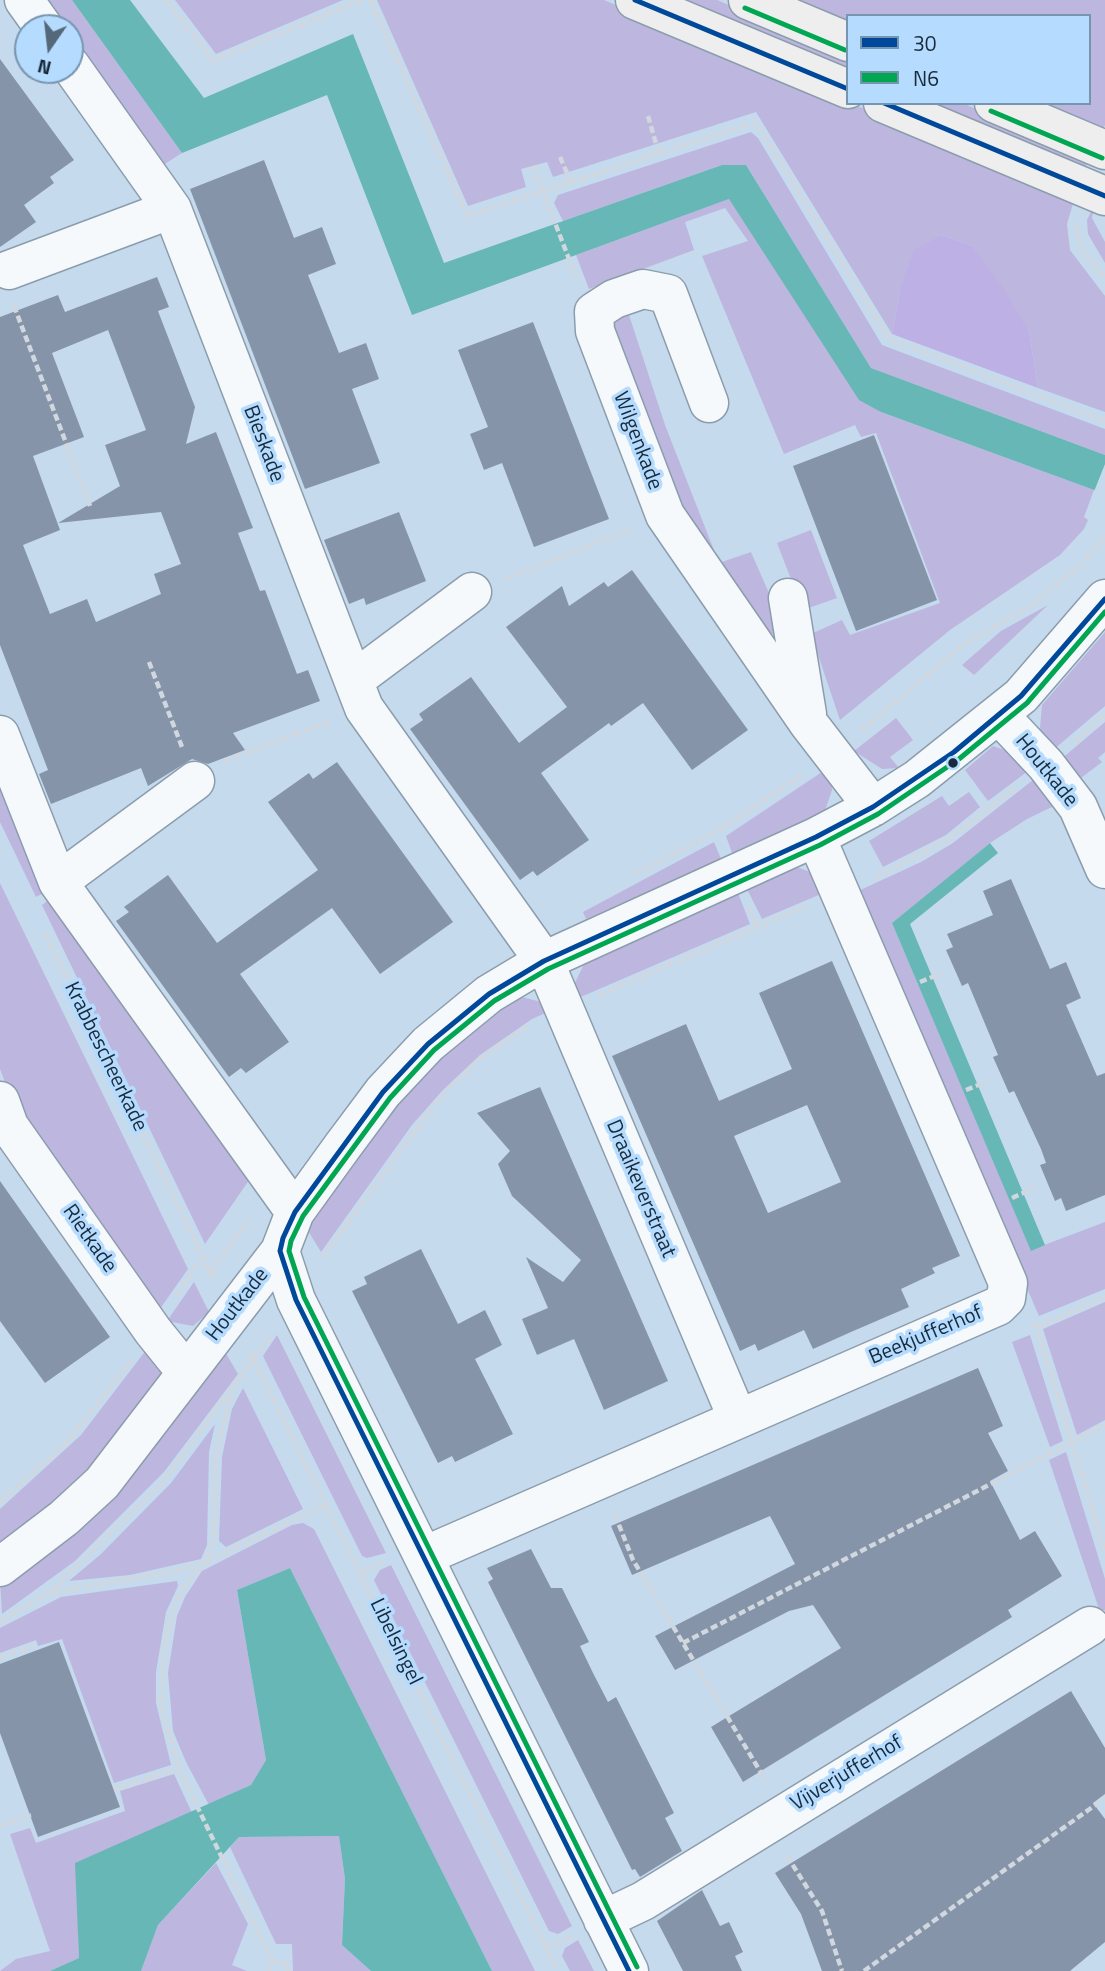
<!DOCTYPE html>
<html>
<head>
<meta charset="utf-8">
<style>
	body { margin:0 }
	#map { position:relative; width:1105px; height:1971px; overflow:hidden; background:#c6daed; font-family:"Titillium Web",sans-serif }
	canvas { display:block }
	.legend { position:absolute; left:846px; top:14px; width:245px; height:91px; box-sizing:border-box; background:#b5dbfe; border:2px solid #7695b0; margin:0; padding:9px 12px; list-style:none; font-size:21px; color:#182b3c }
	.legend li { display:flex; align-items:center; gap:14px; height:35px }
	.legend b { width:35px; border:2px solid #7695b0 }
	.north { position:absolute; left:14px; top:14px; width:70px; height:70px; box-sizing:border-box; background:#b5dbfe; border:2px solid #7695b0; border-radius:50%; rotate:194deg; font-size:19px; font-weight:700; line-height:28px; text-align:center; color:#182b3c }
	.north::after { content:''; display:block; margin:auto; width:24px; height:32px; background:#55687a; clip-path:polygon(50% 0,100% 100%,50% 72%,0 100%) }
</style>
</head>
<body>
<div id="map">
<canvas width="1105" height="1971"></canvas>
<ul class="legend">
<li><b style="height:9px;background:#004899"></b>30</li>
<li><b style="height:9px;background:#00a651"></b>N6</li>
</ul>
<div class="north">N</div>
</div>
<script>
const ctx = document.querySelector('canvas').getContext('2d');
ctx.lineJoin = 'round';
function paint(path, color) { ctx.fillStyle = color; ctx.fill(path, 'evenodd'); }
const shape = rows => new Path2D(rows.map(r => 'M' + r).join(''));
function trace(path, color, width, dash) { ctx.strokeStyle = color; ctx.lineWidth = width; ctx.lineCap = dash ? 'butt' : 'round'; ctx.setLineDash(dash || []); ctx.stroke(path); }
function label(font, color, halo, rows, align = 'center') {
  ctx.font = font + ' "Titillium Web",sans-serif'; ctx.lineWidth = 7; ctx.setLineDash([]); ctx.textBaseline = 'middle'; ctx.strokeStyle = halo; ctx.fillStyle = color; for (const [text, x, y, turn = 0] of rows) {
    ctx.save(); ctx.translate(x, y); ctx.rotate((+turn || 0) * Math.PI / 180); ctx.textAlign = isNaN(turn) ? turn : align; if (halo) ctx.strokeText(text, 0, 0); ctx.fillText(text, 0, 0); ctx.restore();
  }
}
paint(shape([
	[39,0,72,0,182,153,160,167,70,43,70,28,59,28],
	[175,0,343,0,216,54],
	[377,0,604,0,1075,197,1067,224,1070,250,1105,296,1105,412,1038,388,1029,331,973,246,942,235,900,291,892,334,756,112,553,177,547,162,521,169,526,187,468,206],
	[669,0,717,0,848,55,848,74],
	[785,0,1105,0,1105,125,1101,133,1029,103,1089,103,1089,16,848,16,848,26],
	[917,103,962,103,1090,157,1083,173],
	[751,132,758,138,882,345,1105,429,1105,455,871,368,746,165,722,165,563,221,554,203,558,195],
	[729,199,881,412,1094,490,1084,517,1088,520,1084,529,1060,555,950,630,840,720,811,634,842,620,850,635,940,603,876,433,861,437,855,425,784,454,702,256,748,241,725,208,685,222,694,250,589,289,576,255],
	[1095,204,1092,218,1105,242,1105,263,1088,234,1087,220],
	[629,315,665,425,719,563,751,552,785,630,760,638,683,525,612,327,617,319],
	[811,530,837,598,803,610,777,543],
	[1048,605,974,675,962,665,1001,631],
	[1105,632,1105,706,1053,750,1044,739,1040,728,1042,705],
	[896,718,913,740,890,757,899,768,882,769,854,751],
	[1105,722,1105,752,1098,758,1102,762,1077,781,1060,760],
	[993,746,1013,753,1032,768,988,801,965,770],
	[831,766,832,790,825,811,732,853,726,836],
	[0,768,49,890,36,897,0,822],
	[1038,776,1056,805,1027,819,990,843,892,923,1031,1250,1105,1222,1105,1289,1039,1316,856,892,921,862,953,843],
	[969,792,980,807,946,835,883,867,869,841,942,796,949,806],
	[714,842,721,859,586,919,583,912],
	[796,867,814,873,828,891,762,919,747,889],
	[0,883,188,1269,157,1313,11,1098,0,1069],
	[738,893,750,924,576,999,574,985,584,964],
	[54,896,254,1173,205,1244,42,905],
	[522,997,541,1002,550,1011,532,1019,480,1055,442,1091,412,1125,321,1252,307,1229,388,1113,432,1065,501,1008],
	[194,1282,209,1312,193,1326,167,1321],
	[1105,1302,1105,1420,1077,1435,1043,1329],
	[277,1335,386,1553,367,1558,362,1556,263,1356],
	[1030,1335,1063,1441,1050,1447,1012,1342],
	[150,1345,161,1368,160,1382,97,1460,48,1506,0,1544,0,1509,81,1435],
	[221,1345,238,1374,164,1472,75,1561,2,1614,0,1580],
	[243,1388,303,1509,226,1547,219,1541,222,1457,232,1409],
	[215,1424,209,1452,207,1545,201,1559,130,1575,69,1581,101,1554,171,1483],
	[1066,1452,1105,1579,1105,1610,1100,1612,1049,1460],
	[303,1523,314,1529,535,1971,492,1971,290,1568,237,1590,266,1760,251,1785,209,1805,186,1762,173,1731,168,1673,177,1616,185,1597,202,1571,292,1525],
	[391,1565,572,1926,558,1934,549,1931,374,1580,380,1570],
	[177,1581,178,1586,166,1612,156,1672,156,1703,171,1765,114,1783,62,1639,38,1646,36,1640,0,1653,0,1628,61,1597],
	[174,1774,192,1813,76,1863,79,1958,50,1971,0,1971,16,1959,50,1951,10,1834,30,1828,36,1843,125,1811,120,1791],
	[339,1836,345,1879,342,1945,371,1971,293,1971,292,1944,276,1944,230,1847,239,1837],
	[216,1863,248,1924,232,1965,247,1971,141,1971,158,1925],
	[578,1940,594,1971,570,1971,562,1956,565,1948]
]), '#bdb6df');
paint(shape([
	[942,235,973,246,1002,287,1029,331,1038,388,892,334,900,291,914,250]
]), '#bdb0e5');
paint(shape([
	[72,0,130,0,204,98,353,34,444,263,722,165,746,165,871,368,1105,455,1105,494,881,412,859,400,729,199,412,315,327,95,182,153],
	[990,843,998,853,910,924,1045,1245,1031,1251,892,923],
	[290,1568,492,1971,371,1971,342,1945,345,1879,339,1836,239,1837,158,1925,141,1971,50,1971,79,1958,75,1863,251,1785,266,1760,237,1590]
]), '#66b7b6');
paint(shape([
	[1105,464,1105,497,1093,494]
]), '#c6daed');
paint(shape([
	[0,59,74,160,50,177,54,183,24,205,36,222,0,247],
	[264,160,294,238,322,227,336,264,308,275,339,353,366,343,379,379,352,389,380,463,305,489,190,189],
	[157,277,169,307,158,311,195,407,186,444,216,432,253,528,238,533,260,591,265,590,297,674,308,670,320,701,233,733,245,750,208,764,192,759,148,786,141,768,51,804,39,774,48,770,0,645,0,317,58,295,65,312],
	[108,330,146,430,105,445,120,486,58,523,161,512,181,564,154,574,161,594,96,622,87,599,50,614,23,545,60,530,33,456,84,437,52,353],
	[533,322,609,519,534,547,502,463,484,470,470,434,488,427,458,350],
	[874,435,937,600,856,631,793,466],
	[399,512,426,581,366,605,364,598,349,604,324,540],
	[632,570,748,730,692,770,643,703,611,726,609,723,541,773,589,840,537,876,533,871,520,880,410,729,423,720,419,714,471,677,519,743,567,707,506,627,562,586,569,606,604,582,608,587],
	[337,762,453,922,380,974,332,908,240,974,289,1042,246,1073,241,1068,229,1077,116,921,129,912,124,907,168,875,217,943,272,903,318,870,268,802,309,773,313,779],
	[1011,879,1050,969,1066,962,1081,998,1066,1005,1097,1076,1105,1073,1105,1195,1066,1211,1061,1198,1055,1201,1040,1165,1046,1163,1041,1149,1014,1091,1009,1093,993,1057,998,1055,968,983,962,986,946,950,953,947,947,934,993,915,983,891],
	[832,961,960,1256,932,1268,935,1273,901,1289,909,1307,851,1332,813,1349,804,1330,758,1351,755,1344,740,1351,612,1056,686,1024,719,1101,792,1069,759,993],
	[807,1105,841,1182,768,1213,734,1136],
	[540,1087,668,1381,604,1410,574,1339,537,1355,522,1319,548,1308,526,1257,563,1282,581,1260,512,1196,498,1164,510,1151,477,1113],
	[0,1181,110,1337,45,1383,0,1321],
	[421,1249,458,1324,485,1310,502,1345,475,1359,513,1434,455,1462,452,1456,438,1463,352,1291,367,1284,364,1277],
	[978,1368,1003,1426,988,1433,1008,1471,990,1481,1020,1540,1035,1531,1062,1576,1008,1610,1012,1617,743,1782,711,1727,841,1648,813,1605,789,1611,675,1670,655,1636,795,1564,770,1516,632,1575,611,1526],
	[531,1549,551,1588,562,1588,589,1642,580,1646,593,1673,608,1702,616,1697,674,1813,665,1818,682,1851,640,1877,635,1869,632,1870,488,1582,493,1579,487,1568],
	[59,1642,120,1807,38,1837,0,1733,0,1664],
	[1071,1691,1105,1748,1105,1794,1093,1803,1105,1819,1105,1942,1070,1971,822,1971,801,1914,775,1873],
	[702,1890,720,1926,729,1922,743,1952,735,1956,742,1971,683,1971,657,1921]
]), '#8694aa');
const minor = shape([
	[24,0,44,28],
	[70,65,172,209,364,708,544,961,737,1417],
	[9,270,172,209],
	[709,403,668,294,643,289,614,299,594,312,595,331,665,515,809,724,873,807],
	[788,598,807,714],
	[354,680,472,592],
	[999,715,1046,765,1078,807,1105,869],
	[0,735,58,882,295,1212],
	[58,882,195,781],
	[0,1101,9,1126,153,1331,186,1372],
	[280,1251,296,1300,629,1971],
	[424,1556,998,1306,1006,1298,1008,1283,816,837],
	[0,1567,64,1518,102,1483,280,1251,295,1212,342,1147,383,1092,428,1044,489,994,544,961,816,837,873,807,917,779,1021,696,1105,599],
	[603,1920,643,1901,1090,1626]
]);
const secondary = shape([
	[635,0,848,89],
	[748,0,848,42],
	[883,103,1105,196],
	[994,103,1105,150]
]);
trace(minor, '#8b9dad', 41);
trace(secondary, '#8b9dad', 41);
trace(shape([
	[166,0,213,61,362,0],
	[370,0,467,216,756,122,888,338,1105,421],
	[648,116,659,154],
	[560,157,571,182],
	[533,166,576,277],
	[1076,225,1081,248,1105,279],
	[14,306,90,506],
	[506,579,631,529],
	[149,662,182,747],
	[861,731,967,642,1029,607,1080,566,1105,537],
	[1075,742,1105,714],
	[224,761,331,721],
	[634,875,717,831,801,776],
	[876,877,949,839,1015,788],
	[749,908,757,926],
	[45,933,213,1278],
	[920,982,942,973],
	[599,995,806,906],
	[966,1090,988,1081],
	[1012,1198,1034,1188],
	[323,1257,442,1095,482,1057,530,1025],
	[210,1273,249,1220],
	[176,1296,202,1256],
	[1032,1323,1037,1327,1105,1551],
	[1037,1327,1105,1297],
	[249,1351,558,1971],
	[230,1396,215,1462,214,1541,207,1558,183,1589,172,1614,164,1648,161,1706,179,1769,272,1961,268,1971],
	[0,1502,65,1444,131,1361],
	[615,1515,633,1560,766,1781],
	[206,1562,325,1505],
	[361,1574,383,1562],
	[52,1592,172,1572,198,1565],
	[0,1622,50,1592,162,1483,272,1334],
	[683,1643,1105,1425],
	[0,1658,34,1645],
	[114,1789,179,1769],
	[0,1825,31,1815],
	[787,1856,822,1911,842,1971],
	[546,1949,571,1936],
	[272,1961,288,1965,288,1971],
	[864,1971,1105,1798]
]), '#d1d7de', 4.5, [7, 3.5]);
trace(minor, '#f6f9fc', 38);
trace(secondary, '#edeeed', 38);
trace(shape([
	[635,0,848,89],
	[884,103,1105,196],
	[629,1971,296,1300,280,1251,283,1238,295,1212,383,1092,428,1044,489,994,544,961,816,837,873,807,954,752,1021,696,1105,599]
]), '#004899', 5);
trace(shape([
	[745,8,845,50],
	[991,111,1102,158],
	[637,1967,304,1297,289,1251,291,1241,303,1216,390,1098,434,1050,494,1001,548,969,820,845,878,814,959,759,1027,703,1105,612]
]), '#00a651', 5);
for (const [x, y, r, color] of [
	[953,763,6,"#182b3c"]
]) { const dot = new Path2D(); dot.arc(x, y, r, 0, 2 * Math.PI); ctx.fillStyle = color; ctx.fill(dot); trace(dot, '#b5dbfe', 2.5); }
label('21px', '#182b3c', '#b5dbfe', [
	["Wilgenkade",637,441,69],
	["Bieskade",263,444,69],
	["Houtkade",1046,771,51],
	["Krabbescheerkade",105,1057,64],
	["Draaikeverstraat",640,1189,67],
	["Rietkade",89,1239,55],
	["Houtkade",238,1305,-52],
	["Beekjufferhof",926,1336,-23],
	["Libelsingel",395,1642,64],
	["Vijverjufferhof",847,1774,-31]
]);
</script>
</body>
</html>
